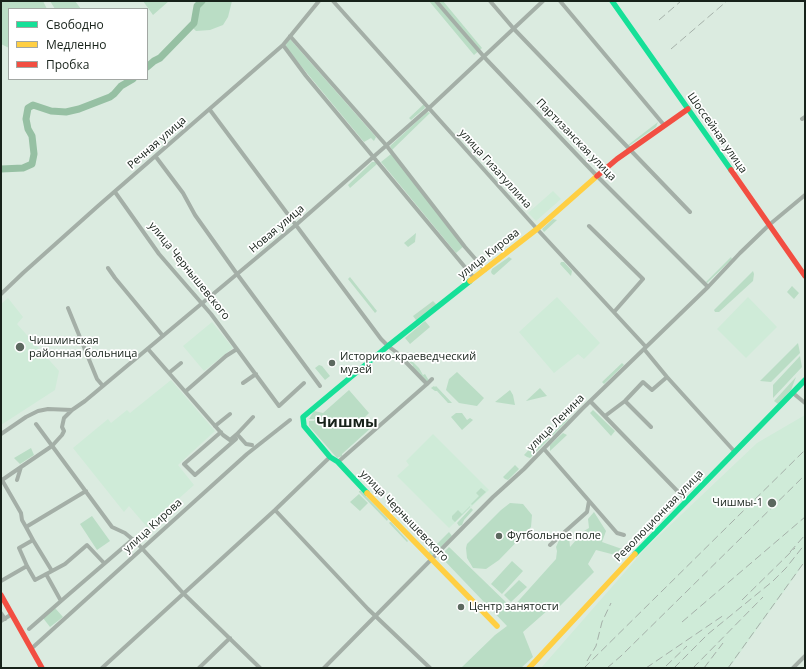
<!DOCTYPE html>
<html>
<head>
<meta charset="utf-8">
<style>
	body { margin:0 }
	#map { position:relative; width:806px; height:669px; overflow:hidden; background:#dbebe0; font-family:"Open Sans",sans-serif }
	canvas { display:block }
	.frame { position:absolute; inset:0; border:2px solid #17221a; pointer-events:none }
	.legend { position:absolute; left:8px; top:8px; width:140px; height:72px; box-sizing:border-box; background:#fff; border:1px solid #a2a7a3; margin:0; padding:5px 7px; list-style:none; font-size:12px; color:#17221a }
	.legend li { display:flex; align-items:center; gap:8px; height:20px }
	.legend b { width:20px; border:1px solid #a2a7a3 }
</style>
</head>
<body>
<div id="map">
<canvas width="806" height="669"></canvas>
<div class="frame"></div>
<ul class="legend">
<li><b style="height:5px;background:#16e098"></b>Свободно</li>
<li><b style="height:5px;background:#ffcf43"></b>Медленно</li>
<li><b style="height:5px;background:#f24e42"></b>Пробка</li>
</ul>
</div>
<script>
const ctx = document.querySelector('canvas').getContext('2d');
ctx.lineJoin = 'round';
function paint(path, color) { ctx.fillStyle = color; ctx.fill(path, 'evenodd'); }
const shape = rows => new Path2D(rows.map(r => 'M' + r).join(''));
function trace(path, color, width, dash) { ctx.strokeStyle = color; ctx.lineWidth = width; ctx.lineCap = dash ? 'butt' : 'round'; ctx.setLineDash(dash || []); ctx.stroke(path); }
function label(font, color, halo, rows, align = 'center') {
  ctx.font = font + ' "Open Sans",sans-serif'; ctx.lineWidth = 3.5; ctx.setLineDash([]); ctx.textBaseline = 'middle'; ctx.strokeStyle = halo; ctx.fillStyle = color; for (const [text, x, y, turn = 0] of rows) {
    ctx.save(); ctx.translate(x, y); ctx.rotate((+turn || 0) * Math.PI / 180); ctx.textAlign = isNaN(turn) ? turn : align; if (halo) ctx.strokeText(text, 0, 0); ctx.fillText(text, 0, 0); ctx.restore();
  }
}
paint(shape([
	[553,191,561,199,536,221,528,213],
	[557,297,600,343,584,359,578,354,554,373,519,332],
	[748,297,777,327,746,358,717,329],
	[8,298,23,317,17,324,59,371,55,390,1,425,1,304],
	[212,322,233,348,204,371,183,346],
	[171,380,215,431,178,465,194,485,147,527,129,506,124,512,73,448,108,419,111,423,127,410,130,413],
	[805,415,805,562,729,668,541,668,645,549,757,443],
	[433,434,489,490,449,528,397,476,409,465,406,461]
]), '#cfebd8');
paint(shape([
	[1,1,43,1,47,9,9,9,9,48,1,44],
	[50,1,75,1,81,9,55,9],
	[143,1,169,1,153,15],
	[198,1,232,1,228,17,223,25,210,30,196,31,191,26,195,3],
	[429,1,443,1,482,48,474,55],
	[289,38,376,137,374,141,371,138,364,142,287,49,286,45],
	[424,104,425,108,411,120,409,118],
	[428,112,430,113,392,150,390,146,426,113],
	[658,122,656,127,629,146,628,145],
	[391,154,464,246,456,253,381,162],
	[372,162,375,162,377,164,350,188,348,185],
	[553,219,557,220,544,232,542,229],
	[416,233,415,242,408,247,404,243],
	[509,257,512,259,494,275,492,274,491,272,492,269],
	[731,257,732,259,707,283,706,282],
	[561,262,564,262,572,271,571,276,560,264],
	[753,271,754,274,753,281,719,312,715,312,714,310],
	[350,277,377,311,375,313,348,279],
	[792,286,799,293,794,299,787,292],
	[433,301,436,304,436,306,418,320,416,320,413,316],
	[425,321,430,327,410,344,405,338],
	[798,343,800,353,771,382,760,381],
	[800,356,802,367,773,398,773,385],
	[410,359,419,368,423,375,425,374,428,379,429,381,426,383,412,367,413,365,408,361],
	[622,363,624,365,604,384,602,382],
	[319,365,322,366,330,376,325,380,315,368],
	[457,372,484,398,477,406,459,403,446,390,449,379],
	[796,377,791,390,778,404,774,401],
	[434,386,435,387,436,386,452,403,448,403,437,391,435,391,431,388],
	[540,388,547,396,526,401],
	[349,390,369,413,365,417,373,426,342,454,342,456,337,458,309,426,309,421,314,421,315,419,309,419,314,411,323,413],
	[510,390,513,395,515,405,495,402],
	[593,410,615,431,611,436,590,413],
	[456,413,462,413,467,420,470,418,473,420,462,430,451,417],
	[567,419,569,419,530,458,527,457,524,455,537,441,547,439],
	[563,433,567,435,550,451,550,445],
	[31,448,34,455,20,464,14,458],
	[515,465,519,469,508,480,505,479,503,477],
	[481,488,486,492,472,505,471,504,479,496,476,493],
	[359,491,361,491,388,519,387,521,359,492],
	[359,494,368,503,360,511,350,502],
	[510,503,523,504,532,515,531,527,499,560,486,569,473,568,467,558,466,548,467,544,501,510],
	[470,506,470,507,455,522,452,519,452,516,458,510,462,514],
	[471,508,473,510,464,520,462,525,459,526,457,523],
	[594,512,606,531,602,542,622,549,619,556,596,550,588,564,594,572,559,607,548,610,523,632,533,657,521,668,461,668,495,635,507,626,440,556,449,547,512,608,556,559,557,551,556,547,560,538,564,534,569,536,570,547,584,531,589,528,588,519],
	[92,516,110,541,97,550,80,524],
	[390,522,391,522,408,541,407,542,389,523],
	[449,532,452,536,432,556,427,554],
	[512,561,523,571,502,594,491,584],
	[519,580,527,587,511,602,504,595],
	[55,608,63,617,50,627,43,618]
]), '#baddc5');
trace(shape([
	[147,67,154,61,160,58,194,23,197,6,202,1],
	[1,169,23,168,32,164,34,154,32,136,28,129,26,119,28,108,33,105,51,111,66,112,79,109,110,97,114,94,121,86,133,79]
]), '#96c0a3', 7);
trace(shape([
	[333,1,537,229,646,347],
	[436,1,486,59,597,176,708,287],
	[490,1,514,29,690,212],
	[560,1,664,125],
	[290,36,386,145,465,247,485,270],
	[283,45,306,76,474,278],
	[210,110,381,339,388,346,396,352,427,384,432,379],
	[802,119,805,117],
	[156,157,183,193,195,215,237,274,320,386],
	[115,192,159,254,211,314,279,406,304,383],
	[589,226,643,279,614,312],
	[108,268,115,278,163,336],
	[1,294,23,273,98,206,283,45,319,1],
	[68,308,97,379,103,386],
	[148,349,223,435,230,440,237,434,246,444,252,445],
	[644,349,667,377,735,452],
	[170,372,181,363],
	[243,383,256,374],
	[186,391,226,356,237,349],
	[793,393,805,403],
	[625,401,651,427],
	[591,402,687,501],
	[605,416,625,401,643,382,652,390,667,377],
	[36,424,112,527,125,533,137,543,183,593,260,668],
	[215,426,230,414],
	[221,432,184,464,195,475,236,439,234,437],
	[1,434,26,417,38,411,48,409,72,410,85,401,297,224,429,108,543,1],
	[237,434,253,417],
	[544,449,617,533,624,535],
	[338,462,427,384],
	[21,467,2,480,21,513,22,520,26,527],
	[17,480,21,467,52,446,62,435,64,431,62,427,64,418,72,410],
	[275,510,368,609,430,668],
	[33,540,52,571,35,580,27,566,19,548,33,540,26,527,86,491],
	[550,545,587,512,589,501],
	[52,571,65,564,87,545,104,563],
	[1,581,27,566],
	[61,601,133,539],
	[1,613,5,619],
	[1,621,12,614],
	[29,629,61,601,46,574],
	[31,649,247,454,290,420],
	[102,668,275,510,330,457],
	[199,668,230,638],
	[324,668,493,497,524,469,582,409,708,287,740,253,769,225,805,195],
	[793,668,805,656]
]), '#a4afa7', 4);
trace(shape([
	[612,1,731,170],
	[367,493,338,462,330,457,304,426,303,417,388,346,470,281],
	[635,554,805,380]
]), '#16e098', 5.5);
trace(shape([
	[470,281,537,229,597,176],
	[367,493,497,626],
	[529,668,635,554]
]), '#ffcf43', 5.5);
trace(shape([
	[731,170,805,276],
	[597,176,617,159,688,109],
	[1,595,42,668]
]), '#f24e42', 5.5);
trace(shape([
	[659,20,681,1],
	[671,49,727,1],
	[790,552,805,535],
	[742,600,795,548],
	[682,622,805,517],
	[587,661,596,646,602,622,611,603],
	[666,666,687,646],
	[584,668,805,450],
	[607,668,621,656,805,475],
	[646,668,724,615],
	[674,668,708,634,773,581,786,568,805,544],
	[693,668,763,597],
	[704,668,723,643],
	[728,668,805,561]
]), '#a5b0a9', 1, [8, 4]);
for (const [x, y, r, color] of [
	[20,347,5,"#5c685f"],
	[332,363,4,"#5c685f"],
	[772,503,5,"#5c685f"],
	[499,536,4,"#5c685f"],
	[461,607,4,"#5c685f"]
]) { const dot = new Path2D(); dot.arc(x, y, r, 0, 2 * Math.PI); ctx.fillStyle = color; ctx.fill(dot); trace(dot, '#fff', 1.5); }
label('11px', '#17221a', '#fff', [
	["Шоссейная улица",717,133,55],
	["Партизанская улица",576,140,46],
	["Речная улица",157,143,-41],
	["улица Гизатуллина",495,169,48],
	["Новая улица",277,229,-40],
	["улица Кирова",489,254,-38],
	["улица Чернышевского",189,271,51],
	["улица Ленина",556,423,-45],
	["улица Чернышевского",404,516,46],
	["Революционная улица",659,516,-46],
	["улица Кирова",153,526,-42]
]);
label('11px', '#17221a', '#fff', [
	["Чишминская",29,341],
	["районная больница",29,354],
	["Историко-краеведческий",340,357],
	["музей",340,370],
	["Чишмы-1",763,503,"right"],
	["Футбольное поле",507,536],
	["Центр занятости",469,607]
], 'left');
label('bold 15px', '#17221a', '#fff', [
	["Чишмы",347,423]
]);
</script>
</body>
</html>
